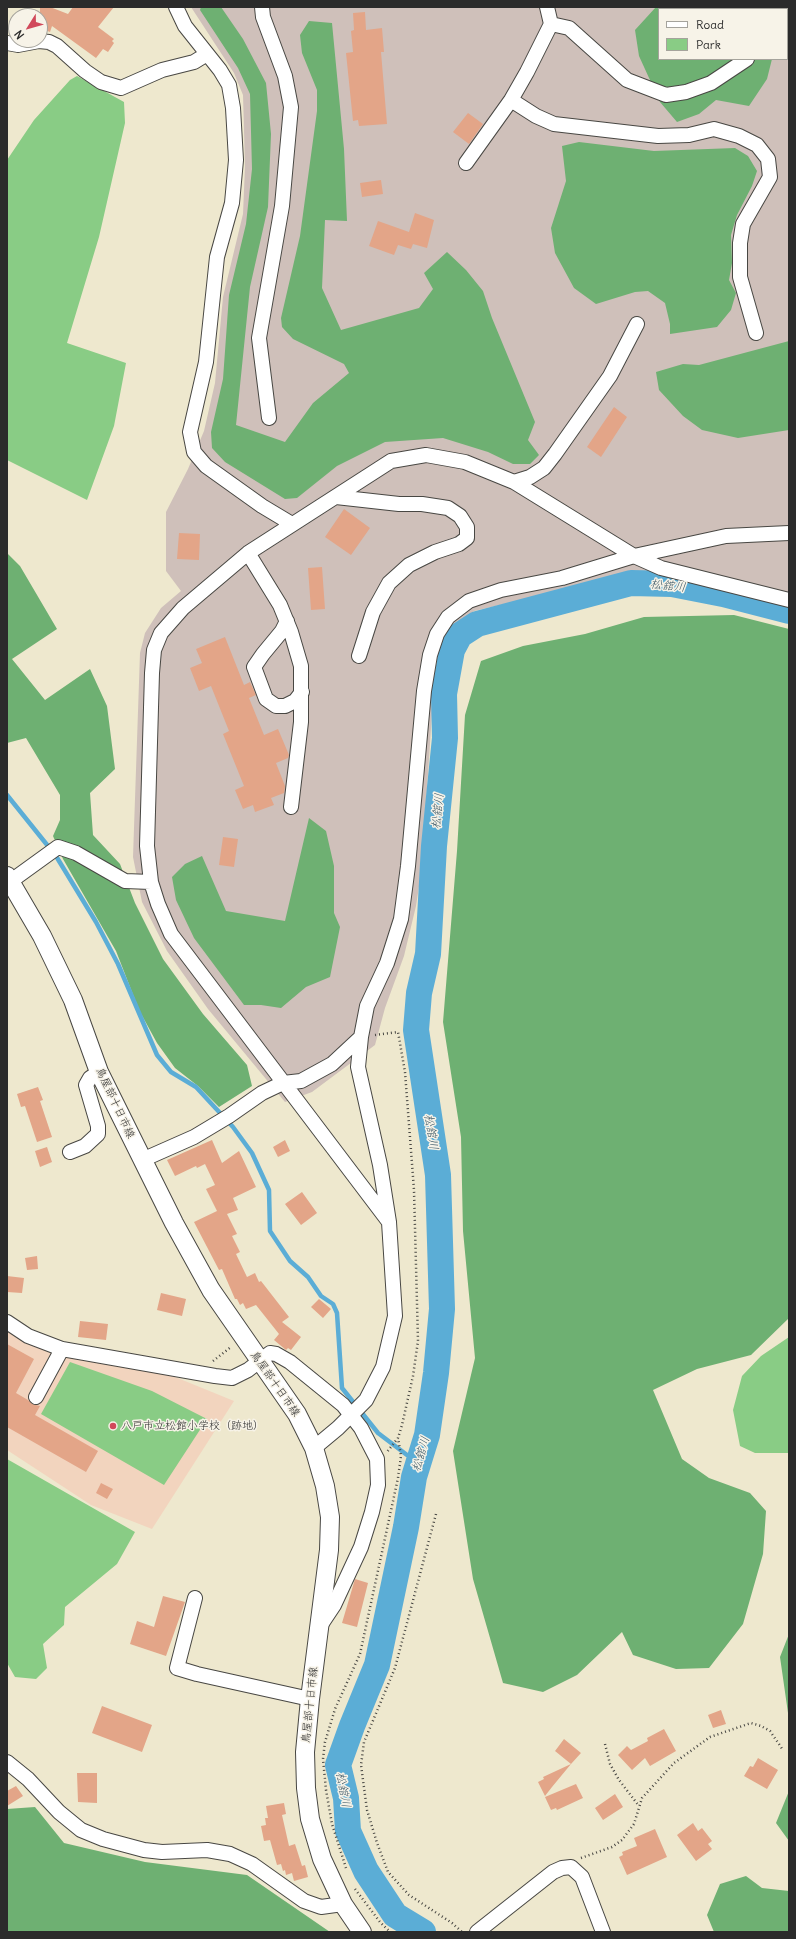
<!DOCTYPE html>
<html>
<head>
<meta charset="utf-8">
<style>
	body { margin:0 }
	#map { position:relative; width:796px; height:1939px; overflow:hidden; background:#eee8ce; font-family:Delius,sans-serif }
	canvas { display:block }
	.frame { position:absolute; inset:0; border:8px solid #2b2b2b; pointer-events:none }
	.legend { position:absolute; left:658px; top:8px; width:130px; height:52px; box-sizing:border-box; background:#f7f3e8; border:1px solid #a5a39c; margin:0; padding:5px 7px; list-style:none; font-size:12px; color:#2b2b2b }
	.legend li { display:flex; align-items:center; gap:8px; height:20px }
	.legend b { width:20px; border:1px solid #a5a39c }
	.north { position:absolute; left:8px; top:8px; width:40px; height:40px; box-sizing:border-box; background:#f7f3e8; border:1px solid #a5a39c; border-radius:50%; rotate:233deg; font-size:11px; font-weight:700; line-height:16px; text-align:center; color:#2b2b2b }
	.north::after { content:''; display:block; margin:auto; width:14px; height:18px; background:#d1495b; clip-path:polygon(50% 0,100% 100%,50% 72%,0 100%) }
</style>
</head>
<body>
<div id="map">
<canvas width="796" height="1939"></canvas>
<div class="frame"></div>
<ul class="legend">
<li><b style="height:5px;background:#fff"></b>Road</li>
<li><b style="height:11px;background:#89cc85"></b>Park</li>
</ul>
<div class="north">N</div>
</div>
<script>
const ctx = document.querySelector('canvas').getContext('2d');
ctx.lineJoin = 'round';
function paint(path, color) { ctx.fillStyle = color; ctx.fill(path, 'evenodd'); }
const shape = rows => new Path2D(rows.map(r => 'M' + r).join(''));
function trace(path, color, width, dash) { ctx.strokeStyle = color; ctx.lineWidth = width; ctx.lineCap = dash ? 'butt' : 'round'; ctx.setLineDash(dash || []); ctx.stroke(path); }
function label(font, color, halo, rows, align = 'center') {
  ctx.font = font + ' Delius,"Klee One",sans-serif'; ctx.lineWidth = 3; ctx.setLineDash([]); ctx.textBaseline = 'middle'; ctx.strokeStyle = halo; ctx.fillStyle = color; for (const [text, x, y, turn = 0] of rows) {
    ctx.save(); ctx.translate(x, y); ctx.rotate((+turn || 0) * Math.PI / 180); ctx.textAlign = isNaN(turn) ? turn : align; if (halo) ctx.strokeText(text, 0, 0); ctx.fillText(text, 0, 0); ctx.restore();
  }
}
paint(shape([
	[7,1328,153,1368,234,1401,152,1529,91,1505,7,1450]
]), '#f2d4be');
paint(shape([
	[191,7,667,7,659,9,659,59,787,59,787,33,789,33,789,605,669,576,635,574,474,611,454,628,442,647,435,667,422,867,416,906,404,956,385,1008,375,1045,312,1092,285,1102,208,1009,167,951,142,902,133,857,140,653,145,633,161,608,181,591,166,571,166,512,188,469,204,431,215,383,223,297,243,214,245,166,243,95,234,73]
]), '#cfc0ba');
paint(shape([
	[77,76,124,102,125,123,99,237,67,343,126,363,114,426,87,500,7,460,7,160,34,120,70,80],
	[789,1337,789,1453,755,1453,740,1446,733,1410,742,1376,761,1356],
	[70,1362,152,1391,207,1419,164,1485,41,1414],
	[7,1459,135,1532,117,1564,65,1607,64,1625,43,1644,47,1668,36,1679,15,1677,7,1663]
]), '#89cc85');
paint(shape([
	[201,7,221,7,243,39,266,83,271,134,268,207,250,287,236,425,285,442,313,403,349,373,344,364,293,339,282,327,281,318,300,236,317,111,317,90,302,53,300,35,309,21,332,23,344,149,347,221,325,220,322,288,341,330,419,308,433,289,424,273,447,252,466,270,483,291,492,318,535,422,528,440,539,455,530,464,513,464,488,452,443,438,385,442,337,466,297,498,285,499,225,462,212,448,211,432,223,379,229,295,246,224,252,169,250,94,238,68,200,10],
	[656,7,781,7,781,9,659,9,659,59,772,59,767,79,749,106,716,100,699,114,677,122,660,102,639,56,635,30],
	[579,142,654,151,735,148,748,156,757,171,752,186,737,215,731,235,732,263,729,280,736,293,731,310,717,327,670,334,670,324,665,303,648,291,635,292,596,304,574,288,555,253,551,228,566,181,562,146],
	[789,341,789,430,738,438,702,430,683,416,659,390,656,372,683,364,699,365],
	[7,553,20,566,57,629,12,659,45,700,90,669,107,706,115,769,90,793,93,835,120,864,135,903,163,959,203,1014,247,1065,252,1086,219,1107,198,1086,175,1068,157,1043,139,1010,116,951,63,859,53,836,60,820,60,795,26,738,7,743],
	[734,615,789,629,789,1318,751,1355,697,1369,653,1390,682,1459,709,1478,750,1493,766,1511,763,1554,743,1624,709,1668,676,1669,633,1655,622,1632,577,1675,543,1692,503,1683,473,1579,453,1451,475,1358,463,1231,461,1137,443,1022,457,851,465,715,481,661,523,646,585,634,644,617],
	[309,818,326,831,334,866,334,913,340,927,330,977,306,987,281,1008,261,1005,244,1005,194,938,176,900,172,877,185,864,202,856,226,911,285,921],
	[789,1634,789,1720,780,1657],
	[789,1791,789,1841,776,1823],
	[35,1807,64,1843,145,1862,247,1875,330,1932,7,1932,7,1809],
	[746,1876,762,1888,789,1891,789,1932,714,1932,707,1915,720,1884]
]), '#6eb072');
trace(shape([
	[7,795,56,856,96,922,118,964,157,1055,171,1072,196,1087,233,1127,252,1153,269,1190,270,1231,290,1261,308,1277,321,1296,333,1304,337,1313,342,1388,378,1433,407,1455,421,1456]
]), '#5badd6', 4.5);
trace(shape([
	[423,1932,395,1915,366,1871,348,1831,346,1798,338,1765,352,1726,377,1665,406,1527,414,1477,427,1435,436,1373,442,1309,438,1175,416,1030,419,993,428,954,434,846,445,738,444,694,452,650,460,635,477,624,631,583,672,584,723,594,789,611]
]), '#5badd6', 26);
paint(shape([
	[40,7,50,7,68,14,73,7,114,7,98,27,114,39,112,41,114,43,108,52,103,49,96,58,52,26,50,32,40,28],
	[365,12,366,30,382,28,384,52,381,52,387,124,359,126,358,120,353,121,346,53,353,52,351,31,354,30,353,13],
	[468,113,483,124,469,144,453,132],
	[381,180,383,194,362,197,360,183],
	[415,213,434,220,427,248,413,244,411,249,398,245,394,255,369,246,378,221,409,232],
	[614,407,627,417,601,457,587,447],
	[344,509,370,528,351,555,325,537],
	[179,533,200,534,199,560,177,559],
	[322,567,325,609,311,610,308,568],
	[225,637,244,685,250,682,256,695,249,698,264,735,278,729,289,755,288,758,276,763,285,786,284,793,271,798,274,805,255,812,253,805,243,809,235,790,244,786,223,734,229,731,211,686,199,691,190,668,202,663,196,649],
	[223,837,238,839,234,867,219,865],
	[38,1087,43,1100,40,1101,52,1137,37,1142,25,1106,21,1107,17,1094],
	[212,1140,222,1163,239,1151,256,1187,233,1198,238,1210,227,1214,237,1234,232,1236,240,1252,236,1254,247,1277,255,1273,259,1282,261,1281,289,1317,282,1322,301,1337,291,1350,288,1348,286,1350,274,1340,279,1334,256,1305,246,1309,243,1303,240,1305,237,1299,235,1299,222,1269,219,1270,194,1222,217,1211,206,1189,215,1185,205,1164,197,1168,196,1166,175,1176,167,1160],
	[285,1140,290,1151,278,1157,273,1147],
	[47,1147,52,1162,40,1167,35,1151],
	[302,1192,317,1213,301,1225,285,1204],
	[37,1256,38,1269,27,1270,25,1258],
	[7,1276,24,1278,22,1293,7,1292],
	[161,1293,186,1299,182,1316,157,1310],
	[319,1299,331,1309,323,1318,311,1307],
	[80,1321,108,1324,106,1340,78,1337],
	[7,1344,34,1359,16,1393,28,1400,32,1404,40,1406,35,1415,98,1451,86,1472,7,1427],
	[101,1483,113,1489,107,1499,96,1493],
	[355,1579,368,1583,357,1627,342,1623],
	[163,1596,185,1602,166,1656,130,1644,137,1621,154,1627],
	[102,1706,152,1725,142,1752,92,1733],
	[721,1710,726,1724,713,1728,708,1715],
	[664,1729,676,1751,650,1766,645,1758,632,1770,618,1755,627,1746,631,1750,648,1741,647,1738],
	[564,1739,581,1753,571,1764,555,1751],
	[758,1758,778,1770,767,1789,744,1776,750,1766,753,1767],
	[571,1764,552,1787,545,1796,538,1782,544,1779,543,1777],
	[77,1773,97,1773,97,1803,78,1802],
	[576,1784,583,1798,557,1810,556,1808,551,1810,545,1797],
	[16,1786,23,1796,7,1806,7,1791],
	[615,1794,623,1807,603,1820,595,1808],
	[284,1803,286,1814,282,1815,289,1846,295,1844,302,1866,305,1865,308,1877,294,1881,292,1873,286,1875,285,1870,283,1871,281,1864,277,1865,270,1840,264,1841,261,1826,266,1825,265,1818,268,1818,266,1806],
	[693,1823,698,1831,702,1828,712,1841,708,1844,712,1849,696,1861,677,1835],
	[655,1829,667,1857,627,1875,619,1857,623,1855,622,1852,637,1846,634,1838]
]), '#e3a588');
const minor = shape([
	[176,7,185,26,220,70,229,85,233,108,236,160,232,203,217,257,206,362,190,432,194,452,206,466,262,506,292,524],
	[262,7,263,17,285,76,291,107,282,206,259,338,269,418],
	[551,24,569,28,627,80,666,95,686,92,711,83,747,59],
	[7,43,18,45,39,41,49,42,57,46,85,71,101,82,121,88,162,70,194,62,207,54],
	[787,50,789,50],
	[511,100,536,116,554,124,658,136,689,135,714,129,739,136,757,145,768,159,770,177,743,224,740,243,740,277,756,333],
	[466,163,511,100,527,72,551,24,547,7],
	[514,482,530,477,544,468,555,454,610,376,637,324],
	[336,497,399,504,422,504,448,508,460,516,467,527,467,538,459,544,435,552,409,565,389,583,373,612,359,656],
	[248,553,280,605,291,632,301,666,301,722,291,807],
	[287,621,282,631,263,654,254,667,266,699,276,706,285,706,295,701,302,692],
	[11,881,58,847,76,853,125,881,151,882],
	[70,1152,85,1146,98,1134,98,1126,86,1085,90,1078,99,1072],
	[142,1160,194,1137,229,1116,262,1093,283,1083,301,1081,332,1064,361,1037,367,1006,387,963,401,919,408,866,424,691,430,655,437,634,448,617,469,601,501,590,562,578,634,556,726,536,789,533],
	[389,1222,171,934,158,904,151,882,147,846,152,673,154,650,161,633,183,608,248,553,391,461,426,455,465,462,514,482,634,556,661,568,789,600],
	[7,1322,28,1336,62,1349,215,1376,232,1378,248,1370,270,1353,276,1354,290,1362,343,1405,361,1428,377,1459,378,1485,372,1512,361,1547,334,1605,320,1626],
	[36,1397,62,1349],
	[314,1448,338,1428,366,1400,383,1367,395,1316,389,1222,380,1165,358,1067,361,1037],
	[195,1598,177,1668,197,1674,310,1699],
	[7,1762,28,1779,59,1812,81,1830,103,1839,144,1850,162,1852,207,1850,230,1854,252,1864,304,1901,321,1907,343,1904],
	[477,1932,553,1872,562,1868,571,1867,582,1877,603,1932]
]);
const major = shape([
	[7,876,42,936,73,1000,99,1072,174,1223,211,1290,297,1414,314,1448,325,1486,330,1517,329,1550,310,1699,305,1752,306,1788,310,1819,322,1859,343,1904,362,1932]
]);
trace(minor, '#484743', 16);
trace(major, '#484743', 20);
trace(shape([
	[375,1035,398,1032,405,1072,414,1190,418,1341,413,1376,402,1425,398,1438,387,1452],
	[213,1361,231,1347],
	[436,1514,395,1668,364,1742,361,1765,367,1810,377,1843,388,1872,409,1895,452,1923,462,1932],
	[605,1744,610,1764,619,1780,639,1806],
	[581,1858,612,1847,622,1840,634,1824,642,1798,674,1763,710,1737,751,1723,761,1726,770,1731,783,1750],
	[346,1868,332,1824,326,1790,323,1759,325,1742,335,1709,360,1654,398,1478,401,1456,398,1438],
	[355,1889,380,1922,390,1932]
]), '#484743', 2.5, [1, 3]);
trace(minor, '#fff', 14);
trace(major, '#fff', 18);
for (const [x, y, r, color] of [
	[113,1426,4,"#d1495b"]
]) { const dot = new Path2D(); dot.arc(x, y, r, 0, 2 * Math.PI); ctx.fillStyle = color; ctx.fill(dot); trace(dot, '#f7f3e8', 1.5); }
label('11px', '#2b2b2b', '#f7f3e8', [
	["鳥屋部十日市線",115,1103,65],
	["鳥屋部十日市線",275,1384,55],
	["鳥屋部十日市線",310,1705,-84]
]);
label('11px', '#2b2b2b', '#f7f3e8', [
	["八戸市立松館小学校（跡地）",121,1426]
], 'left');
label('italic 12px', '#3c5867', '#f7f3e8', [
	["松舘川",668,586,6],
	["松舘川",438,811,-84],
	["松舘川",431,1132,81],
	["松舘川",421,1454,-74],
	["松舘川",343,1790,80]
]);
</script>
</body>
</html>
